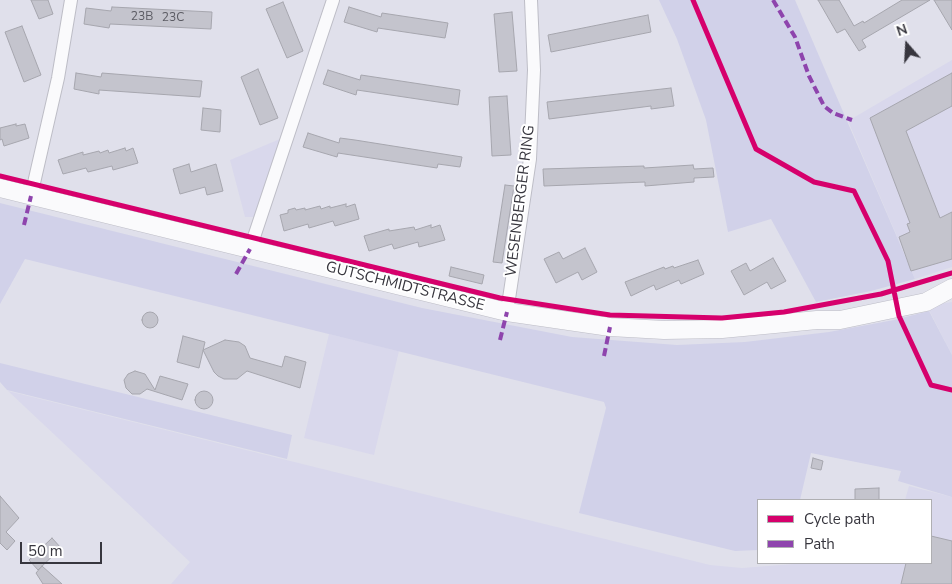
<!DOCTYPE html>
<html>
<head>
<meta charset="utf-8">
<style>
	body { margin:0 }
	#map { position:relative; width:952px; height:584px; overflow:hidden; background:#e0e0eb; font-family:"Nunito Sans",sans-serif }
	canvas { display:block }
	.legend { position:absolute; left:757px; top:499px; width:175px; height:65px; box-sizing:border-box; background:#fff; border:1px solid #afafb2; margin:0; padding:6px 9px; list-style:none; font-size:15px; color:#37363e }
	.legend li { display:flex; align-items:center; gap:10px; height:25px }
	.legend b { width:25px; border:1px solid #afafb2 }
	.north { position:absolute; left:882px; top:20px; width:50px; height:50px; -webkit-text-stroke:4px #fff; paint-order:stroke; rotate:341deg; font-size:14px; font-weight:700; line-height:20px; text-align:center; color:#37363e }
	.north::after { content:''; display:block; margin:auto; width:18px; height:22px; background:#37363e; clip-path:polygon(50% 0,100% 100%,50% 72%,0 100%) }
	.scale { position:absolute; left:20px; top:542px; width:82px; height:22px; box-sizing:border-box; border:2px solid #37363e; border-top:0; padding-left:6px; font-size:15px; line-height:18px; white-space:nowrap; color:#37363e; -webkit-text-stroke:4px #fff; paint-order:stroke }
</style>
</head>
<body>
<div id="map">
<canvas width="952" height="584"></canvas>
<ul class="legend">
<li><b style="height:6px;background:#d6006c"></b>Cycle path</li>
<li><b style="height:6px;background:#8e44ad"></b>Path</li>
</ul>
<div class="north">N</div>
<div class="scale">50 m</div>
</div>
<script>
const ctx = document.querySelector('canvas').getContext('2d');
ctx.lineJoin = 'round';
function paint(path, color) { ctx.fillStyle = color; ctx.fill(path, 'evenodd'); }
const shape = rows => new Path2D(rows.map(r => 'M' + r).join(''));
function trace(path, color, width, dash) { ctx.strokeStyle = color; ctx.lineWidth = width; ctx.lineCap = dash ? 'butt' : 'round'; ctx.setLineDash(dash || []); ctx.stroke(path); }
function label(font, color, halo, rows, align = 'center') {
  ctx.font = font + ' "Nunito Sans",sans-serif'; ctx.lineWidth = 4; ctx.setLineDash([]); ctx.textBaseline = 'middle'; ctx.strokeStyle = halo; ctx.fillStyle = color; for (const [text, x, y, turn = 0] of rows) {
    ctx.save(); ctx.translate(x, y); ctx.rotate((+turn || 0) * Math.PI / 180); ctx.textAlign = isNaN(turn) ? turn : align; if (halo) ctx.strokeText(text, 0, 0); ctx.fillText(text, 0, 0); ctx.restore();
  }
}
paint(shape([
	[952,60,952,267,915,279,848,121],
	[280,139,254,217,245,217,230,160],
	[952,302,952,355,927,306],
	[329,334,399,351,374,455,304,438],
	[8,391,710,565,742,568,807,563,931,563,931,500,905,500,909,486,952,497,952,584,171,584,190,562]
]), '#d9d8ec');
paint(shape([
	[659,0,795,0,915,279,871,291,816,302,771,219,728,232,706,120,677,39],
	[0,203,422,308,572,337,677,345,745,342,829,332,894,320,929,311,952,355,952,497,898,481,901,471,811,453,800,500,758,500,758,550,735,551,579,513,606,408,604,402,25,259,0,304],
	[0,363,292,435,287,459,7,390,0,382]
]), '#d1d1e9');
const building = shape([
	[31,0,48,0,53,14,39,19,31,0],
	[818,0,839,0,854,26,863,21,864,23,902,0,930,0,862,40,866,47,859,51,845,29,837,33,818,0],
	[934,0,952,0,952,30,934,0],
	[283,2,303,51,287,58,266,9,283,2],
	[112,7,212,12,211,29,110,24,109,28,84,24,86,8,111,11,112,7],
	[349,7,381,17,382,13,448,23,445,38,378,28,377,32,344,22,349,7],
	[512,12,517,71,499,72,494,14,512,12],
	[648,15,651,32,551,52,548,35,648,15],
	[22,26,41,75,24,82,5,32,22,26],
	[258,69,278,118,260,125,241,77,258,69],
	[328,70,360,80,361,75,460,90,458,105,357,90,356,95,323,84,328,70],
	[76,73,101,77,102,73,202,81,200,97,99,90,99,94,74,89,76,73],
	[952,73,952,106,906,131,940,218,952,212,952,259,911,271,899,237,910,232,907,224,910,223,870,118,952,73],
	[671,88,674,106,651,109,651,106,549,119,547,102,671,88],
	[507,96,511,155,492,156,489,97,507,96],
	[203,108,221,110,220,132,201,130,203,108],
	[16,124,16,126,25,124,29,138,4,146,2,139,0,140,0,128,16,124],
	[308,133,339,143,340,138,355,140,462,157,460,167,438,164,437,168,338,153,337,157,303,147,308,133],
	[125,148,126,151,133,148,138,163,113,170,112,166,88,172,86,168,63,174,58,160,83,152,83,155,99,151,100,153,108,150,109,153,125,148],
	[189,164,191,172,216,164,223,191,207,195,205,187,180,194,173,169,189,164],
	[693,165,694,169,713,168,714,177,694,178,694,182,645,186,645,182,544,186,543,169,644,166,644,168,693,165],
	[505,185,514,186,502,263,493,262,505,185],
	[346,204,346,207,355,204,359,219,335,226,333,221,309,228,308,224,284,231,280,215,288,213,288,210,295,208,296,210,305,208,305,210,320,206,321,209,330,206,330,208,346,204],
	[431,225,431,228,440,225,445,240,419,247,418,242,394,249,392,244,369,251,364,236,389,229,389,231,414,227,415,230,431,225],
	[585,248,597,272,582,280,578,272,556,283,544,259,559,252,563,259,585,248],
	[773,258,786,281,771,289,767,282,744,295,731,271,746,263,750,271,773,258],
	[698,260,704,274,681,284,679,280,656,290,654,285,631,296,625,282,664,267,665,269,673,266,674,268,698,260],
	[451,267,484,275,482,284,449,276,451,267],
	'142 320a8 8 0 1 1 16 0a8 8 0 1 1-16 0Z',
	[183,336,205,342,199,368,177,362,183,336],
	[225,340,239,342,245,346,250,358,282,367,285,356,306,362,300,388,247,371,237,379,224,379,218,376,214,372,203,350,225,340],
	[135,371,145,374,155,390,160,376,188,384,182,400,147,389,140,394,132,394,126,388,124,380,128,374,135,371],
	'195 400a9 9 0 1 1 18 0a9 9 0 1 1-18 0Z',
	[813,458,823,461,821,470,811,468,813,458],
	[879,488,879,500,855,500,855,489,879,488],
	[0,496,19,518,6,532,15,541,7,550,0,543,0,496],
	[931,536,952,541,952,584,901,584,906,563,931,563,931,536],
	[52,538,61,548,38,570,29,560,52,538],
	[42,566,62,584,43,584,36,573,42,566]
]);
paint(building, '#c4c4cd');
trace(building, '#a6a6ae', 1);
const street = shape([
	[31,196,58,78,71,0],
	[250,249,333,0],
	[507,312,530,159,534,70,531,0]
]);
const secondary = shape([
	[0,188,507,312,610,327,664,330,722,329,817,320,840,320,926,302,952,288]
]);
trace(street, '#bdbdc6', 14);
trace(secondary, '#bdbdc6', 19);
trace(street, '#fafafc', 12);
trace(secondary, '#fafafc', 18);
trace(shape([
	[773,0,795,37,809,76,824,106,833,113,852,120],
	[24,225,31,196],
	[236,274,250,249],
	[500,340,507,312],
	[604,356,610,327]
]), '#8e44ad', 4, [8, 4]);
trace(shape([
	[693,0,756,149,814,182,854,191,888,261,899,316,931,385,952,390],
	[0,176,500,298,610,315,722,318,784,312,881,294,952,273]
]), '#d6006c', 5);
label('12px', '#5a5a62', null, [
	["23B",142,17],
	["23C",173,18]
]);
label('15px', '#37363e', '#fff', [
	["WESENBERGER RING",521,201,-83],
	["GUTSCHMIDTSTRASSE",405,287,14]
]);
</script>
</body>
</html>
